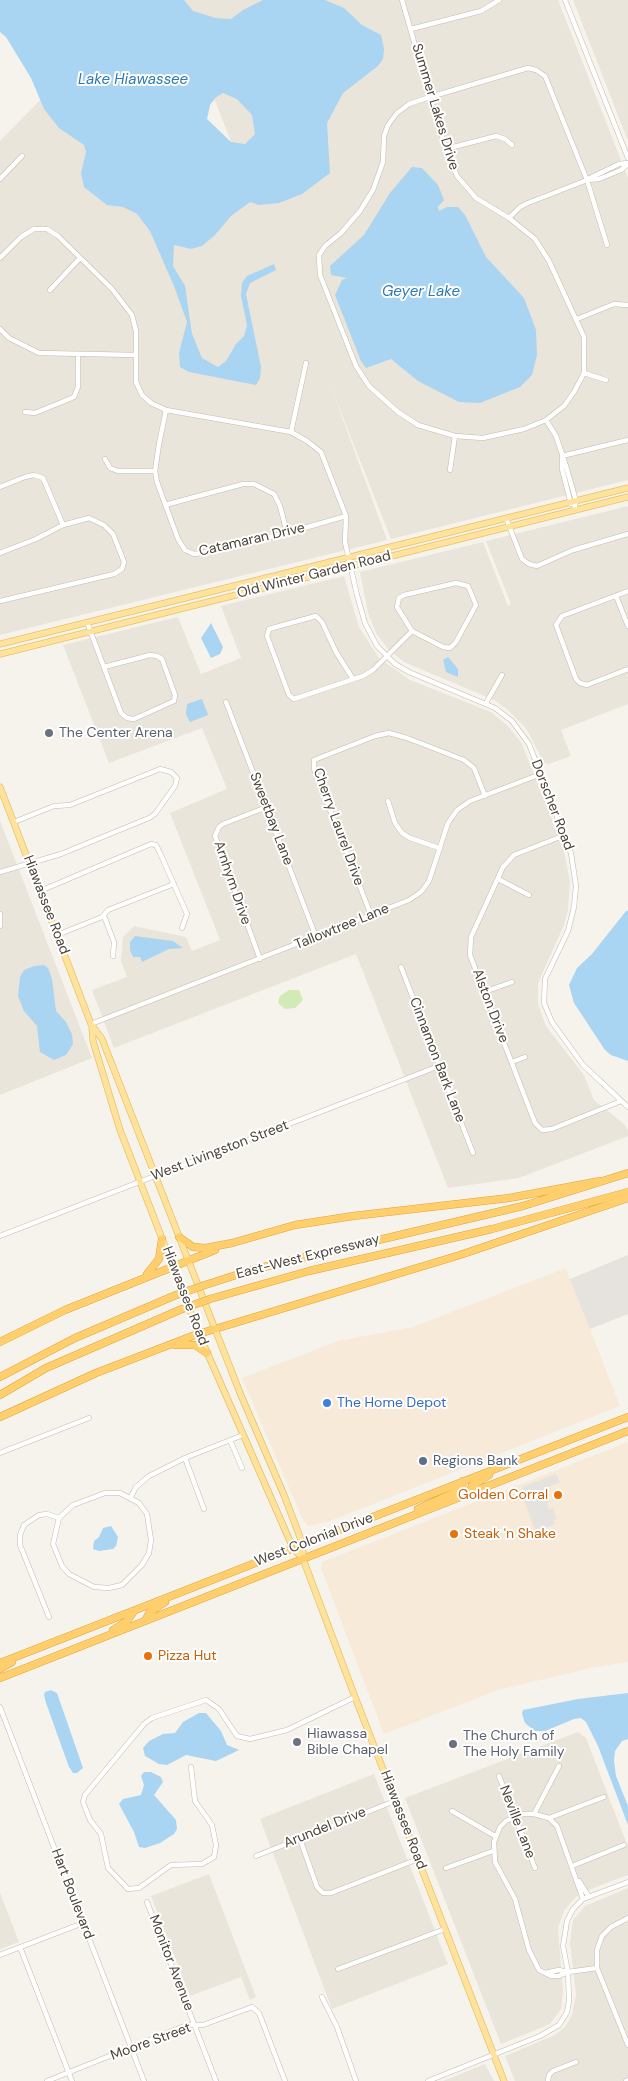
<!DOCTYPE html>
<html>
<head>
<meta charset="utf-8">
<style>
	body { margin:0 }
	canvas { display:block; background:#f6f3ec }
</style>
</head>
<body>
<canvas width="628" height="2081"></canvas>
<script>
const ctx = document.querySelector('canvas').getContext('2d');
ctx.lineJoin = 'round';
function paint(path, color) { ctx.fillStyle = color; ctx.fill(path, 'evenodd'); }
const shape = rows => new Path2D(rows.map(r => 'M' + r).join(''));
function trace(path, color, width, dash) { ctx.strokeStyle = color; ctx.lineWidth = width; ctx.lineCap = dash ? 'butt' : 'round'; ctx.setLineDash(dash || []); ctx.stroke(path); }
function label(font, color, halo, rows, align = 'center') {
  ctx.font = font + ' "DM Sans",sans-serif'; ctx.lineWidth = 4; ctx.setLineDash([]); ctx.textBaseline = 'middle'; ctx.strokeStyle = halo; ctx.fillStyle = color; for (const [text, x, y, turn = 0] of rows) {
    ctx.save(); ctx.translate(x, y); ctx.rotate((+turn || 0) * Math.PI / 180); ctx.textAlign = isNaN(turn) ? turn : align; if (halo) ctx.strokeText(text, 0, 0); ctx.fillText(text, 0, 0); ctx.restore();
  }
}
paint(shape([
	[138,0,558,0,628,178,628,480,391,539,331,387,387,540,0,635,0,141],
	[215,101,251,192,157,124],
	[573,0,628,0,628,141],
	[628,506,628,704,561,730,571,756,549,764,544,763,526,728,508,710,494,700,404,662,388,649,376,633,368,613,360,572,483,542,508,606,511,604,486,541],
	[344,576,359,627,379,658,410,680,491,712,507,725,521,742,563,847,570,881,568,910,564,925,538,983,538,1004,546,1026,584,1075,594,1100,624,1124,628,1130,628,1136,519,1178,448,1188,356,954,114,1048,92,990,127,977,121,961,123,937,134,926,186,937,192,951,220,940,170,813,227,789,202,728,109,763,63,645,178,617,201,674,241,658,221,606],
	[0,821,92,1058,0,1095],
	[578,1732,586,1738,628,1847,628,1875,588,1890,576,1897,564,1911,558,1928,563,1992,561,2009,550,2024,501,2044,405,1798],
	[374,1774,448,1964,332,2009,260,1819],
	[209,1874,256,1997,250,2000,241,1977,190,1996,151,1896],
	[628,1888,628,2081,515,2081,505,2056,555,2035,565,2027,572,2015,576,1995,570,1943,573,1920,585,1906],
	[0,1893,19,1942,0,1949],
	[485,2064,494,2081,443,2081]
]), '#eae5da');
paint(shape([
	[566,1268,620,1406,330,1521,309,1526,304,1522,242,1378,338,1341,413,1327],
	[628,1442,628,1662,595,1667,498,1690,384,1734,321,1568,322,1562]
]), '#f7ead8');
paint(shape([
	[628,1255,628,1314,590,1329,570,1279]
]), '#e6e2dd');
paint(shape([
	[289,990,299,990,303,1000,295,1008,285,1009,278,1003,280,996]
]), '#d2eab5');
paint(shape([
	[556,1474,560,1482,545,1488,550,1502,547,1503,549,1510,553,1508,557,1519,553,1520,555,1524,536,1532,521,1493,524,1492,522,1487]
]), '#e5e3e0');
paint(shape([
	[0,0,184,0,193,11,216,18,231,19,243,10,263,0,325,0,344,8,362,25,381,35,384,49,383,59,378,66,343,93,327,123,330,173,302,194,279,203,259,205,250,202,231,216,215,235,202,246,191,249,174,245,173,266,185,286,192,334,202,358,218,367,226,361,236,344,244,336,247,325,241,296,242,283,247,276,274,264,276,270,250,283,246,294,261,367,260,378,256,385,189,372,180,367,179,353,187,322,174,286,150,231,137,214,123,207,107,205,84,187,81,173,86,152,84,145,59,128,44,109,31,78,6,37,0,32],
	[223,93,237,99,252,115,255,134,245,144,231,142,207,119,210,105,215,98],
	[412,167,422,168,438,185,444,200,438,207,439,211,447,207,458,207,465,215,486,257,524,298,536,330,537,355,532,375,520,387,480,403,459,402,418,381,391,359,366,368,361,361,335,295,342,280,347,278,331,275,330,266,364,235,390,193],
	[211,623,223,647,220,654,211,658,201,638],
	[448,657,458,669,458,677,446,672,443,660],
	[202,699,208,715,190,722,186,714,187,704],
	[626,911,628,911,628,1061,611,1055,605,1050,574,1003,569,985,577,968,592,954],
	[135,936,173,941,183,948,169,949,142,962,140,957,133,957,130,950,130,942],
	[44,965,48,968,52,979,56,1011,66,1022,72,1034,73,1044,66,1055,54,1060,40,1052,37,1026,24,1011,18,996,20,977,24,970,34,966],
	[111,1526,118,1537,116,1546,113,1549,99,1551,93,1549,94,1541,99,1537,103,1528],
	[51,1690,57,1693,83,1768,77,1773,73,1773,69,1767,46,1703,44,1695,45,1692],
	[628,1693,628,1739,622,1741,615,1751,614,1761,616,1776,628,1806,628,1825,598,1746,586,1722,581,1718,574,1719,545,1731,535,1731,525,1723,522,1714,523,1710,578,1699],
	[199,1713,206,1713,221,1731,227,1745,239,1750,216,1761,186,1755,167,1765,159,1764,145,1756,143,1748,149,1741,163,1734,175,1733,183,1722],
	[144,1772,151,1772,161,1777,163,1782,154,1795,176,1820,177,1829,174,1834,160,1843,145,1848,139,1847,134,1832,119,1804,123,1799,141,1795,144,1785,141,1776]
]), '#a9d4f2');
const minor = shape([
	[402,0,430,97,446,149,457,176,476,198,509,218,535,239,549,261,584,337,584,373,574,392,564,406,546,420,524,429,483,438,455,436,418,425,398,412,369,386,356,366,320,275,319,255,325,246,341,233,360,211,373,190,383,162,384,136,388,125,397,113,409,104,430,97,528,68,536,70,545,76,587,180,607,245],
	[565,0,628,158],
	[411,29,481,11,499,0],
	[446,149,496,136,505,139,512,145],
	[0,179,22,156],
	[588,179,619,164,628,163],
	[509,218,520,207,528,203,587,180,599,179,621,170,628,164],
	[0,258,21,237,34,229,47,229,58,236,112,289,132,315,136,331,136,382,142,395,151,403,166,410,291,432,307,441,321,452,346,516,345,542,357,595,365,623,377,646,395,664,409,672,495,708,512,721,529,744,571,853,576,886,574,907,568,931,545,979,544,1003,552,1022,583,1065,628,1107],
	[50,290,80,258],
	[577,319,614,304,628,305],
	[0,329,9,338,39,353,136,355],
	[584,373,606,380],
	[166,410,159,444,155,471,157,482,178,539,185,550,194,554,202,553,287,533,346,516],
	[25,412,35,413,74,397,78,387,78,354],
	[546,420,556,436,566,466,576,501,574,510],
	[291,432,306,363],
	[562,456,628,440],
	[562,458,562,469,571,504],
	[105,459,110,468,118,471,155,471],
	[450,470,455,436],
	[0,487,25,477,34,475,43,478,63,525],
	[165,505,243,484,254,484,274,494,280,506,287,533],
	[506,518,522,559,529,564,537,566,573,550,628,534],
	[0,553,36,539,63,525,89,518,104,525,113,534,124,562,122,569,114,574,0,601],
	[456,583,468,586,476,605,456,642,450,648,443,647,412,631,397,607,399,598,404,595,456,583],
	[628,591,562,616,556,625,576,679,580,683,587,685,628,669],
	[616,596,628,626],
	[87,622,121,713,127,718,134,719,174,701,175,695,162,659,157,656,150,655,104,667],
	[353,679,336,652,322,622,316,616,269,629,267,636,289,695,294,699,363,676,373,670,412,631],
	[226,702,316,937],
	[486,703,502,675],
	[388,801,395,823,402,833,410,838,439,848],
	[565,835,514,855,503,867,471,937,470,955,535,1123,542,1130,552,1129,621,1101],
	[0,872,61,854,149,818,155,814,175,786,177,778,171,772,160,769,70,805,54,806,14,822],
	[498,879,529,895],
	[40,891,151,844,156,845,160,853,187,914,182,928],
	[0,914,0,926],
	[371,915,314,769,314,760,375,736,389,733,407,738,464,760,474,768,485,796],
	[104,916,114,942,113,956],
	[57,935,102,917,108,910,174,884],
	[260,959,215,836,219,827,223,824,267,807],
	[401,967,473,1153],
	[484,992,512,982],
	[91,1024,409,900,421,892,429,881,448,823,457,810,470,801,541,774],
	[512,1062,525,1057],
	[0,1236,439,1066],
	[230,1440,242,1468],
	[0,1453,89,1418],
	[185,1458,204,1509],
	[105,1493,120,1493,139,1503,147,1514,151,1540,149,1553,142,1565,122,1585,109,1588,94,1587,69,1574,62,1566,53,1544,59,1518,73,1505,105,1493],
	[131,1497,136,1487,149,1476,185,1458,243,1435],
	[49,1617,20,1545,20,1535,24,1525,39,1515,47,1514,59,1518],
	[0,1707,144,2081],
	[191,1767,195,1801,212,1825,216,1845,214,1857,202,1864,171,1865,139,1888,128,1889,108,1868,101,1834,90,1820,83,1802,85,1795,144,1724,152,1718,206,1700,219,1709,237,1736,250,1739,287,1730,355,1697],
	[499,1776,535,1868],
	[452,1811,495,1836],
	[534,1814,559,1766],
	[549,1818,604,1797],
	[300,1839,317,1887,323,1893,331,1893,418,1859],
	[256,1856,395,1801],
	[572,1866,624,1845],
	[446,1868,493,1851],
	[579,1881,589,1897],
	[583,1899,557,1826,549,1818,534,1814,522,1814,506,1821,500,1827,494,1842,495,1862,515,1899,529,1950,539,1970,551,1976,559,1976,568,1972,597,1968],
	[147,1902,216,2081],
	[628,1918,611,1927,602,1936,597,1950,597,1968,628,2045],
	[20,1947,72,2081],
	[0,1955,83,1923],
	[338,1969,445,1929],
	[545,1973,559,1970,567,1972],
	[322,1997,337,2027,356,2081],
	[47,2081,187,2025,203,2025,252,2007,259,2013,285,2081],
	[428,2081,540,2036,559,2025,567,2012,569,2001,568,1972,563,1946,567,1921,573,1909,583,1899,628,1882],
	[548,2081,549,2075,553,2071,576,2062],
	[626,2081,628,2080]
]);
const major = shape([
	[0,644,628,488],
	[0,654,628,497],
	[0,787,91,1024,102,1039,240,1393,284,1495,303,1545,303,1559,355,1697,504,2081],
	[92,1026,93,1041,120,1130,199,1334,293,1548,303,1559]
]);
const highway = shape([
	[179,1237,193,1247,206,1248,232,1243,295,1225,353,1216,509,1198,600,1181],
	[147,1274,159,1259,162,1239],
	[205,1285,255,1269,523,1206,628,1173],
	[210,1299,309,1271,492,1229,628,1192],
	[0,1342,65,1310,215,1250],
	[175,1345,195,1345,207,1353],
	[0,1377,75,1338,176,1295],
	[0,1395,46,1368,182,1309],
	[0,1417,96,1373,195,1335,460,1255,628,1198],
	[468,1494,472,1486,489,1475],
	[418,1509,458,1491,462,1487,463,1481],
	[145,1621,150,1612,165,1602],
	[113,1630,127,1621,134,1611],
	[0,1663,628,1417],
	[0,1669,12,1662],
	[0,1678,628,1431]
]);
trace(minor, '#c2bbae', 5.5);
trace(major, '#e6c16a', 7);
trace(highway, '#e0a43c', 8);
trace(minor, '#fff', 4.5);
trace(major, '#ffe39c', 5.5);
trace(highway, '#ffcf6e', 7);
const highwayBridge = shape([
	[176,1295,205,1285],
	[182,1309,210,1299]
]);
trace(highwayBridge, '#e0a43c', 8, []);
trace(highwayBridge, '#ffcf6e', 7);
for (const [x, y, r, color] of [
	[49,733,5,"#6b7280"],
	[327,1403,5,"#3f7fe0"],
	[423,1461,5,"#5c6f8a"],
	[558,1495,5,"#e8710a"],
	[454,1534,5,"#e8710a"],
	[148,1656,5,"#e8710a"],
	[297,1742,5,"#6b7280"],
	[453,1744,5,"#6b7280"]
]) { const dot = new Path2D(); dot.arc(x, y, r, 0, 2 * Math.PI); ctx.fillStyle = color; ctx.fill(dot); trace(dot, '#fff', 2); }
label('14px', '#4b4439', '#fff', [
	["Summer Lakes Drive",435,107,73],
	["Catamaran Drive",252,540,-13],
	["Old Winter Garden Road",314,575,-14],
	["Dorscher Road",552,805,69],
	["Sweetbay Lane",271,819,69],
	["Cherry Laurel Drive",338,827,70],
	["Arnhym Drive",232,883,71],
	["Hiawassee Road",46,905,69],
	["Tallowtree Lane",342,927,-22],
	["Alston Drive",490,1006,69],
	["Cinnamon Bark Lane",437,1060,69],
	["West Livingston Street",220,1151,-21],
	["East-West Expressway",308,1257,-14],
	["Hiawassee Road",185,1296,69],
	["West Colonial Drive",314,1540,-21],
	["Hiawassee Road",403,1820,69],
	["Neville Lane",517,1822,69],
	["Arundel Drive",325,1828,-22],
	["Hart Boulevard",72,1894,69],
	["Monitor Avenue",171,1963,69],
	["Moore Street",151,2042,-20]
]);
label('14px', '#5b616d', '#fff', [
	["The Center Arena",59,733],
	["Hiawassa",307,1734],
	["Bible Chapel",307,1750],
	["The Church of",463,1736],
	["The Holy Family",463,1752]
], 'left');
label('14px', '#366cbe', '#fff', [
	["The Home Depot",337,1403]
], 'left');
label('14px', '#4e5e75', '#fff', [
	["Regions Bank",433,1461]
], 'left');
label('14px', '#c56008', '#fff', [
	["Golden Corral",548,1495,"right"],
	["Steak 'n Shake",464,1534],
	["Pizza Hut",158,1656]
], 'left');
label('italic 15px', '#2e7ab2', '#fff', [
	["Lake Hiawassee",133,80],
	["Geyer Lake",421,292]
]);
</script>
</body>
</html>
